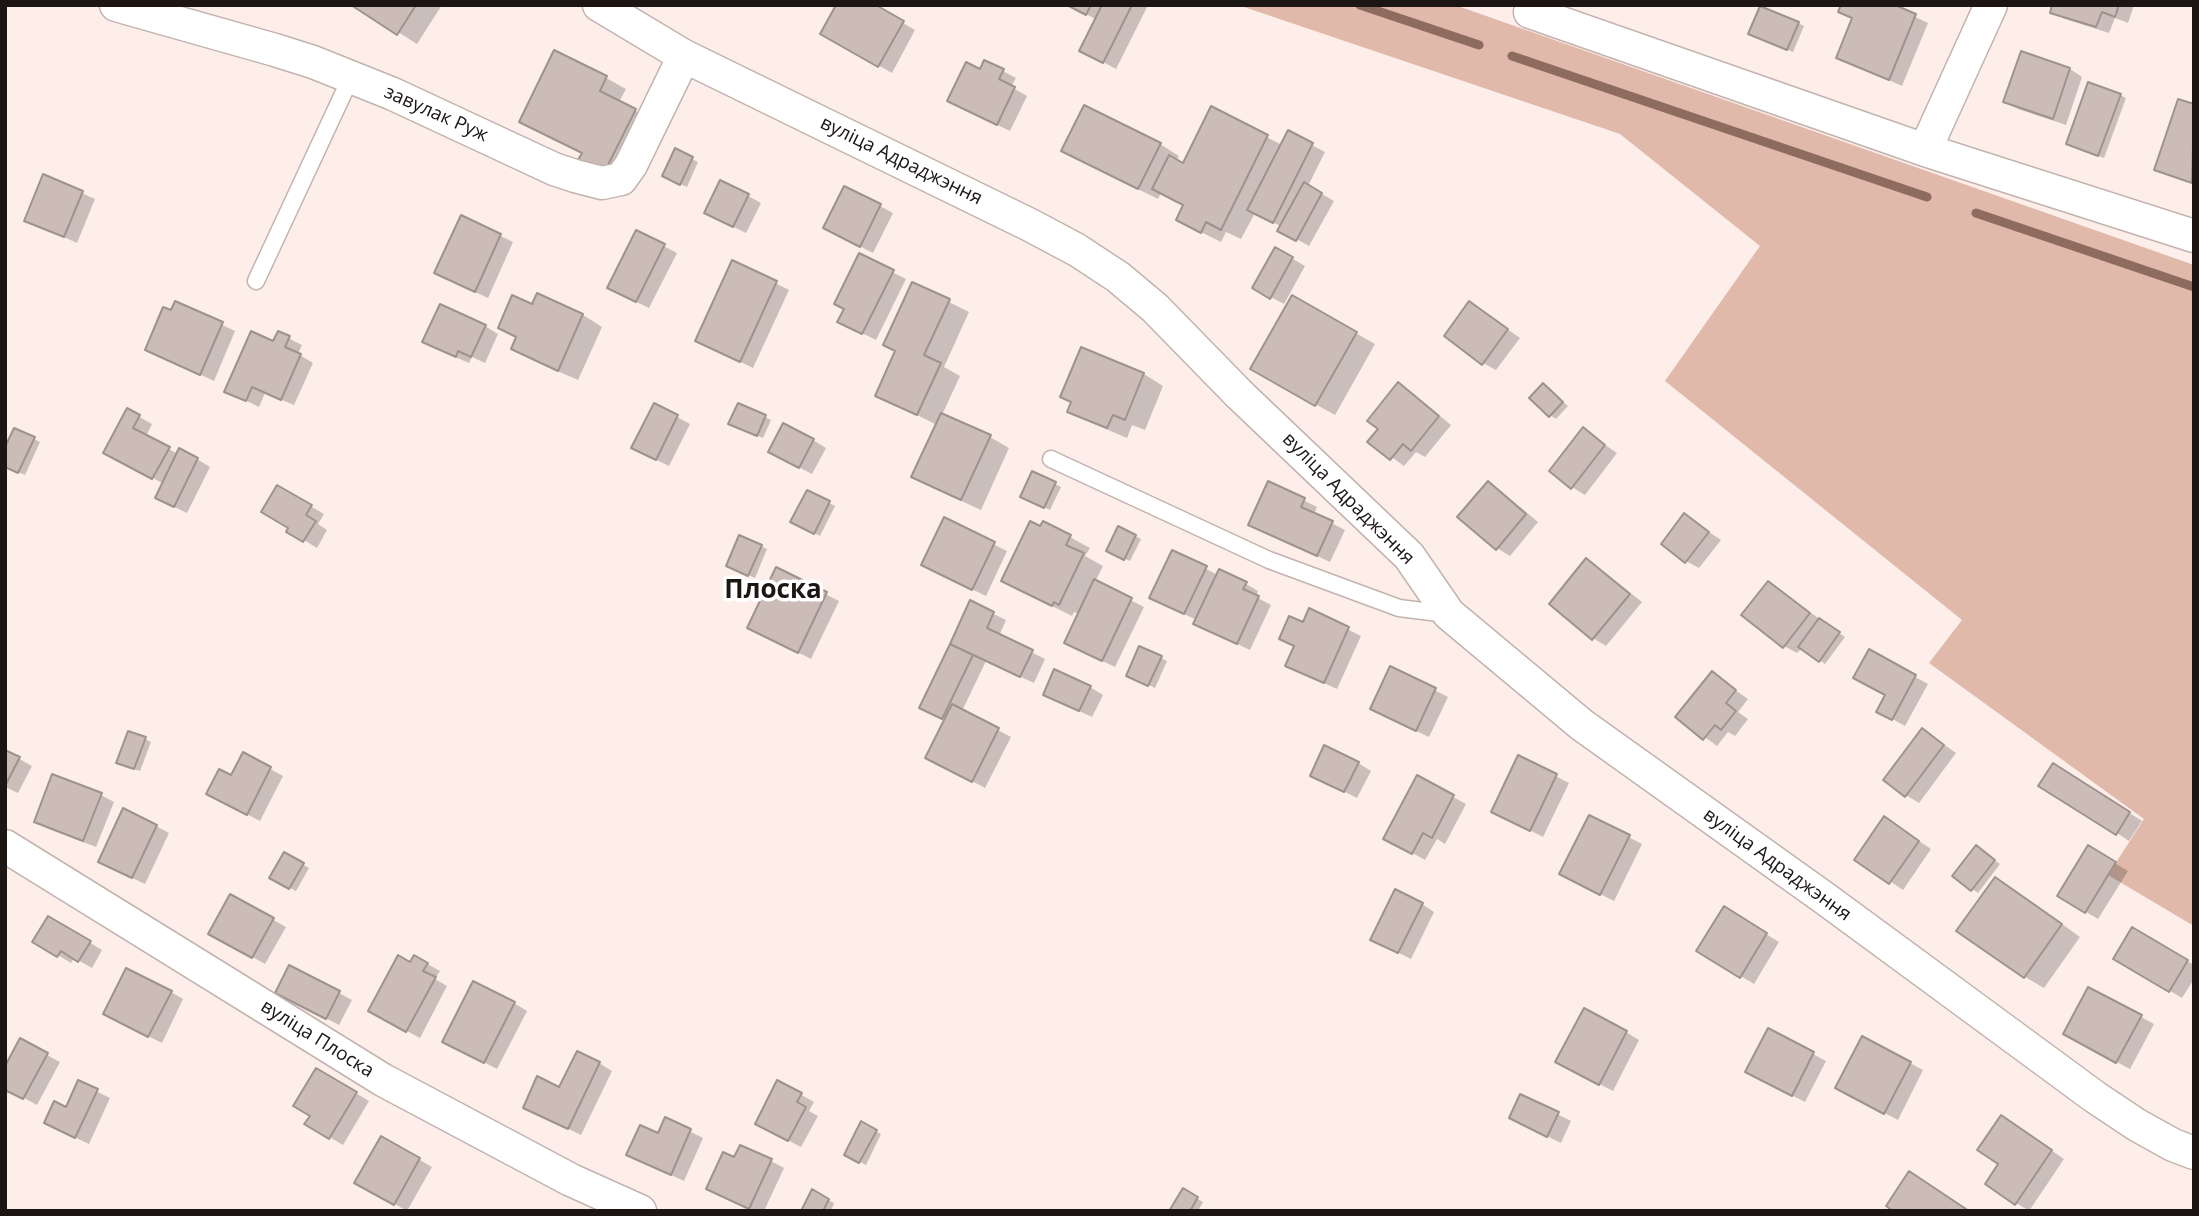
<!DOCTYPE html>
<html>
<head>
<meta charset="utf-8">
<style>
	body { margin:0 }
	#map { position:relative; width:2199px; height:1216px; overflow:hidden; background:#fdeee9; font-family:"Open Sans",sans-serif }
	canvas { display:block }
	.frame { position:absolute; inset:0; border:7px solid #1b1614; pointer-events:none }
</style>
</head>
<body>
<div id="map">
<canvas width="2199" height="1216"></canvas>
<div class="frame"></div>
</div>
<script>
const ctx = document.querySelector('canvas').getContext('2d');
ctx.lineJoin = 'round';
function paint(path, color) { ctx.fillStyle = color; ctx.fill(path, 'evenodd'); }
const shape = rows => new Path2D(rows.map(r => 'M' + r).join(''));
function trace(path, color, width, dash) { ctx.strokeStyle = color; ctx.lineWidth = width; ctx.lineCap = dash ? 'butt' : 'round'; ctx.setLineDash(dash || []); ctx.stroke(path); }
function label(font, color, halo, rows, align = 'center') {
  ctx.font = font + ' "Open Sans",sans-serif'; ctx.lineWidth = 7; ctx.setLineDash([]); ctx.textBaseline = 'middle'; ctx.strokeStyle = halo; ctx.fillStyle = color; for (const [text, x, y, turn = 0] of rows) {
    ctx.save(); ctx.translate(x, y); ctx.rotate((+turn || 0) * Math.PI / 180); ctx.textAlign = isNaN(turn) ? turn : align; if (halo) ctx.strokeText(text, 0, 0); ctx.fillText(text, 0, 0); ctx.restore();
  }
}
paint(shape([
	[1238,5,1455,5,2194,265,2194,926,2108,875,2144,819,1929,663,1962,620,1665,381,1760,246,1620,134]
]), '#e0b9ab');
paint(shape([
	[355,5,442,5,417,44],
	[872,5,915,30,892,73,823,34],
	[1070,5,1144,5,1147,7,1116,69,1094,57,1097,20],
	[1890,5,1928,23,1902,86,1838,57,1853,19,1840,12],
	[2054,5,2134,5,2128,23,2115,18,2109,33,2065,19,2052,12],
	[1798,23,1804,26,1793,52,1756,36],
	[2022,53,2070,69,2082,77,2066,125,2018,109,2006,102],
	[980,71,1003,71,1016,78,1011,87,1027,96,1010,131,962,108],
	[606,78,626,89,619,102,654,121,624,183,583,153,540,132],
	[2120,95,2126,98,2104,158,2074,147],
	[2194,106,2194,183,2162,172],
	[1212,109,1282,145,1289,133,1325,152,1308,186,1334,201,1309,246,1280,230,1282,227,1255,213,1241,239,1226,232,1221,242,1197,230,1185,206,1161,193,1158,199,1083,162,1160,144,1179,156,1176,161,1184,165],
	[676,151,698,162,687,187,670,179],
	[44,176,95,199,77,243,26,220],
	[748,196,761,203,746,233,719,220],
	[880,206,893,213,873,253,838,235],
	[462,217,513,242,488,298,449,280],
	[637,232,677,253,649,308,622,295],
	[1276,249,1305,266,1284,304,1254,288],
	[860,256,906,279,876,340,852,328,846,309],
	[733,262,789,290,753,368,697,341],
	[913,284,969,312,944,367,960,376,942,415,990,437,1009,448,981,510,933,488,914,477,937,425,877,395,897,351],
	[537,295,583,315,602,327,578,380,532,360,513,349],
	[1292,297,1375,344,1335,415,1252,369],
	[176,303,235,331,214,381,147,350,172,313],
	[1470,303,1520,338,1496,370,1483,363],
	[485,326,498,334,485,363,472,357,469,363,437,349],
	[278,333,302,345,298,354,313,363,294,405,265,393,259,407,227,391,274,344],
	[1082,349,1144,374,1163,386,1145,430,1132,425,1127,438,1089,422,1069,411],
	[1398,385,1411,392,1451,425,1425,457,1416,452,1404,466,1370,441,1380,429],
	[1543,385,1568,406,1556,419,1550,415],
	[655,405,690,424,669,466,646,455],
	[127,410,152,424,146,436,178,454,197,459,210,467,187,513,170,505,164,484,105,452],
	[765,417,771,420,763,438,736,426],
	[1583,430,1617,453,1585,495,1572,487],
	[34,439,40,442,25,475,5,466],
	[813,440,826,448,812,474,783,459],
	[1269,483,1317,507,1314,514,1345,530,1330,562,1263,531],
	[1488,483,1501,491,1538,522,1510,556,1497,548],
	[1055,484,1061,487,1050,510,1028,499],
	[278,487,324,514,318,524,327,530,317,548,289,531,291,528],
	[829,503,835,506,820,536,793,522],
	[1685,516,1721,540,1699,568,1686,561],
	[945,520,1007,551,986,596,936,572],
	[1044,523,1090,548,1085,556,1103,566,1095,582,1144,607,1115,667,1079,650,1079,614,1074,612,1072,616,1022,591],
	[1119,528,1141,539,1130,561,1114,554],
	[761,546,767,549,755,578,734,569],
	[1173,552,1218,575,1246,584,1258,591,1256,597,1271,605,1250,650,1208,630,1197,620,1164,605],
	[1586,560,1599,568,1642,602,1606,646,1593,638,1551,604],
	[777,570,839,601,811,659,762,634],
	[1769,583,1845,637,1825,664,1802,648,1797,653,1784,646],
	[971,603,1006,620,999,636,1045,659,1034,683,986,661,962,711,1011,737,985,788,940,764,945,720,921,707],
	[1310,611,1361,636,1337,689,1300,672,1304,624],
	[1869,652,1928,684,1905,726,1878,711,1887,694],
	[1161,658,1167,661,1155,688,1134,678],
	[1391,668,1448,697,1429,737,1385,716],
	[1712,674,1748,699,1738,712,1748,719,1735,736,1728,732,1717,746,1678,717],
	[1090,687,1103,695,1092,717,1058,701],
	[1923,730,1956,753,1919,803,1906,795],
	[145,739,151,742,140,771,124,766],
	[5,751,32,766,18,793,5,787],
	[243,754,283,776,260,821,221,801],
	[1519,757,1569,783,1543,837,1506,818],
	[1358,763,1371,771,1357,798,1325,782],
	[2066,772,2142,821,2129,841,2117,833],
	[1418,778,1466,804,1445,844,1437,839,1425,860,1386,838],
	[101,795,114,802,96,847,49,829,36,822],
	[1590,817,1642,844,1614,901,1574,881],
	[156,826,169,833,145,884,113,869],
	[1897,826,1931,849,1903,890,1857,859],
	[2089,848,2128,871,2098,919,2059,896],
	[1982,851,2000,864,1978,893,1954,876],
	[284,854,309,868,296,891,271,878],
	[1995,879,2015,890,2080,937,2044,988,2025,977],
	[231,896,286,927,265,964,210,933],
	[1422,904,1434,912,1411,959,1385,946],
	[1724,908,1779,942,1754,984,1699,951],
	[49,918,102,950,92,968,74,958,71,963,35,941],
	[2133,929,2194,965,2194,979,2182,998,2115,958],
	[415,957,440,971,435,979,447,986,420,1038,370,1011],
	[290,967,352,1000,339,1025,290,1000],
	[171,992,183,999,162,1043,118,1021],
	[514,1003,527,1011,497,1069,457,1048],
	[2141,1017,2154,1024,2130,1069,2065,1034],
	[1769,1030,1826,1061,1805,1102,1760,1079],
	[1626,1032,1639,1040,1613,1091,1570,1069],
	[1863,1038,1923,1070,1898,1120,1850,1095],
	[21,1041,60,1062,37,1105,5,1088],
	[599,1063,612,1071,581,1135,538,1114,560,1089],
	[317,1070,369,1101,343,1145,307,1124,312,1115],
	[778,1082,814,1102,809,1111,818,1116,801,1147,770,1131],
	[79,1083,110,1098,89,1144,59,1130],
	[1521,1096,1571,1121,1561,1143,1524,1125],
	[665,1119,703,1138,684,1181,641,1161,658,1135],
	[862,1124,881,1134,866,1165,846,1155],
	[2014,1125,2064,1159,2029,1211,2016,1203,2001,1164],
	[382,1138,432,1167,407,1211,357,1182],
	[735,1160,771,1161,784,1168,764,1211,753,1211,721,1195],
	[1184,1191,1203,1202,1198,1211,1171,1211],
	[813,1192,834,1203,831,1211,803,1211]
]), '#0003');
trace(shape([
	[1360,5,1479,45],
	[1512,56,1927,197],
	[1976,213,2194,287]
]), '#8e6b5f', 9);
const building = shape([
	[351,5,416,5,397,35,351,5],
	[836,5,876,5,904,21,878,67,820,34,836,5],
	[1067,5,1091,5,1086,15,1067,5],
	[1102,5,1132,5,1103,63,1079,51,1102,5],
	[1841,5,1895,5,1916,14,1889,80,1836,58,1852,18,1838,12,1841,5],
	[2052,5,2119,5,2115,17,2102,12,2096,27,2050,13,2052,5],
	[1760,6,1799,22,1787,50,1748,34,1760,6],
	[554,50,607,76,600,91,636,109,604,173,578,160,582,153,519,122,554,50],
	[2021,51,2070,68,2053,119,2003,102,2021,51],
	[984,60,1004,69,999,79,1015,87,997,125,947,101,966,62,980,69,984,60],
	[2088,82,2121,94,2098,156,2066,144,2088,82],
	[2178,99,2194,104,2192,183,2154,170,2178,99],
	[1084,105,1161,143,1138,189,1061,151,1084,105],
	[1211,106,1268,135,1221,230,1206,222,1201,233,1176,220,1183,205,1152,189,1169,155,1183,163,1211,106],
	[1288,130,1313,143,1273,223,1247,210,1288,130],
	[675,148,693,157,680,185,662,176,675,148],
	[43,174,83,191,64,237,24,221,43,174],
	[720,180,749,194,733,227,704,213,720,180],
	[1304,182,1322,193,1296,241,1277,231,1304,182],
	[844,186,881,204,860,247,823,228,844,186],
	[461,215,501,234,475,292,434,273,461,215],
	[636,230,665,244,636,302,607,288,636,230],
	[1275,247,1293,257,1270,299,1252,288,1275,247],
	[859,253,894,270,862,334,837,322,844,309,834,304,859,253],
	[732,260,777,281,740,362,695,341,732,260],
	[912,282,950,299,924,355,941,363,917,415,875,396,895,351,883,345,912,282],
	[537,293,583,314,558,371,511,349,516,337,498,328,512,295,532,304,537,293],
	[1292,295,1357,332,1315,406,1250,369,1292,295],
	[175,301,223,322,200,375,145,350,163,307,171,310,175,301],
	[1469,301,1508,329,1482,365,1444,336,1469,301],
	[440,304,486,325,471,357,458,351,456,357,422,342,440,304],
	[251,331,273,341,278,331,290,336,285,347,301,354,281,400,252,387,246,401,224,392,251,331],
	[1081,347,1144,373,1125,420,1113,415,1107,428,1067,412,1071,402,1060,397,1081,347],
	[1398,382,1439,416,1411,451,1403,444,1390,460,1367,442,1378,429,1367,421,1398,382],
	[1543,383,1563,402,1549,417,1529,398,1543,383],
	[654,403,678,415,656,460,631,448,654,403],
	[738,403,766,415,757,436,728,424,738,403],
	[127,408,140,415,133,428,170,447,152,479,103,453,127,408],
	[941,413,991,435,961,500,911,477,941,413],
	[783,423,814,439,799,468,768,452,783,423],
	[1583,427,1605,445,1571,489,1549,471,1583,427],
	[14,428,35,437,18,473,5,467,5,447,14,428],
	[179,448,198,458,174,507,155,498,179,448],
	[1032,471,1056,482,1044,508,1020,497,1032,471],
	[1268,481,1305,498,1301,507,1333,521,1317,556,1248,525,1268,481],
	[1488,481,1526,514,1496,550,1457,517,1488,481],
	[277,485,312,505,306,515,316,521,303,542,286,532,288,528,261,512,277,485],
	[807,490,830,501,814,534,790,522,807,490],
	[1684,513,1709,532,1685,563,1661,544,1684,513],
	[944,517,995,542,972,590,921,565,944,517],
	[1030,521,1040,526,1043,521,1071,535,1066,545,1084,553,1059,605,1054,602,1052,606,1001,581,1030,521],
	[1118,526,1136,535,1124,560,1106,551,1118,526],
	[739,535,762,545,748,576,726,566,739,535],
	[1172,550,1207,566,1184,614,1149,598,1172,550],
	[1586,558,1630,594,1592,640,1549,604,1586,558],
	[776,567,827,592,798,653,747,628,776,567],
	[1219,569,1247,582,1243,589,1259,596,1237,644,1193,624,1219,569],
	[1094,579,1132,598,1102,661,1064,643,1094,579],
	[1768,581,1810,613,1783,648,1741,615,1768,581],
	[970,600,994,612,987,628,1033,650,1020,677,950,644,970,600],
	[1309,608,1349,627,1324,683,1285,666,1294,646,1279,639,1289,616,1303,622,1309,608],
	[1819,618,1840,632,1819,662,1798,647,1819,618],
	[950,644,973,655,942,719,919,708,950,644],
	[1139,646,1162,656,1148,686,1126,676,1139,646],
	[1869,649,1916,675,1892,720,1876,712,1885,695,1853,678,1869,649],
	[1390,666,1436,688,1416,731,1370,709,1390,666],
	[1054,669,1091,686,1079,711,1043,695,1054,669],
	[1712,671,1736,690,1726,703,1736,711,1721,730,1715,725,1703,740,1675,717,1712,671],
	[952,704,999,728,972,782,925,758,952,704],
	[1922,728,1944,745,1905,797,1883,780,1922,728],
	[128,731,146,737,134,769,116,763,128,731],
	[1324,745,1359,762,1344,792,1310,776,1324,745],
	[5,750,20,757,5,786,5,750],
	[243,752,271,767,247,815,206,794,219,769,231,775,243,752],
	[1518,755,1557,774,1530,831,1491,812,1518,755],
	[2053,763,2130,812,2116,835,2038,786,2053,763],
	[52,774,102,793,83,841,34,822,52,774],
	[1417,775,1454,795,1432,838,1423,833,1412,854,1383,839,1417,775],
	[123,808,157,825,132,878,98,862,123,808],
	[1589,815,1630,835,1600,895,1559,874,1589,815],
	[1884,816,1919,841,1889,884,1854,860,1884,816],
	[1976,845,1995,860,1971,891,1952,876,1976,845],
	[2088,845,2116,862,2085,913,2057,896,2088,845],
	[284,852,304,863,289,889,269,878,284,852],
	[1995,877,2062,924,2024,978,1956,931,1995,877],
	[1395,889,1423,903,1398,953,1370,940,1395,889],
	[230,894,274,918,252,958,208,934,230,894],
	[1724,906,1767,933,1740,978,1696,951,1724,906],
	[48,916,91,941,78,962,61,951,57,957,32,942,48,916],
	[2132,927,2188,960,2169,992,2113,959,2132,927],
	[398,955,410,962,414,955,428,963,423,971,436,977,406,1032,368,1011,398,955],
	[289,965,340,991,326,1019,275,993,289,965],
	[126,968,172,991,148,1037,103,1014,126,968],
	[473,981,515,1002,484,1063,442,1042,473,981],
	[2088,987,2142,1015,2116,1063,2063,1034,2088,987],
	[1584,1008,1627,1031,1599,1085,1555,1062,1584,1008],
	[1768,1028,1814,1052,1792,1096,1745,1072,1768,1028],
	[1862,1036,1911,1062,1884,1114,1835,1088,1862,1036],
	[20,1038,48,1053,23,1099,5,1090,5,1066,20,1038],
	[577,1051,600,1062,568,1129,523,1108,537,1076,559,1087,577,1051],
	[316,1068,357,1092,329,1139,304,1124,310,1116,293,1106,316,1068],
	[78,1080,98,1089,75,1138,44,1123,54,1101,66,1107,78,1080],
	[777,1080,802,1093,797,1102,806,1107,788,1141,755,1124,777,1080],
	[1520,1094,1559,1112,1547,1137,1509,1118,1520,1094],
	[2001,1115,2052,1150,2015,1205,1985,1184,1998,1164,1977,1150,2001,1115],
	[665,1117,691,1129,671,1175,626,1155,640,1125,658,1133,665,1117],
	[861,1121,877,1130,859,1163,844,1155,861,1121],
	[381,1136,420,1158,394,1205,354,1183,381,1136],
	[740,1145,772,1159,749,1209,706,1189,723,1152,734,1157,740,1145],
	[1909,1171,1969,1211,1893,1211,1886,1206,1909,1171],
	[1183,1188,1198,1197,1190,1211,1169,1211,1183,1188],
	[812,1189,829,1199,823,1211,801,1211,812,1189]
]);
paint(building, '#cbbcb7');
trace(building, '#9f928d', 2);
const lane = shape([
	[256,281,351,77],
	[1051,459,1269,560,1399,608,1447,614]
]);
const street = shape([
	[116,5,275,50,313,62,393,94,554,169,575,176,602,183,621,179,631,165,684,56],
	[599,5,684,56,1030,225,1077,250,1118,277,1155,308,1239,394,1409,556,1449,614,1582,725,1827,900,2095,1097,2137,1125,2173,1145,2194,1153],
	[1533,5,1530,12,1925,150,2194,236],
	[1925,150,1991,5],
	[5,846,383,1080,571,1180,640,1211]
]);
trace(lane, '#c2b3ae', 19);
trace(street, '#c2b3ae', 35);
trace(lane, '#fff', 16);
trace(street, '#fff', 32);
label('19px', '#1b1614', '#fff', [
	["завулак Руж",436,114,24],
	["вуліца Адраджэння",901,161,26],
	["вуліца Адраджэння",1348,499,45],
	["вуліца Адраджэння",1777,865,36],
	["вуліца Плоска",317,1039,32]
]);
label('bold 26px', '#1b1614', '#fff', [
	["Плоска",773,591]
]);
</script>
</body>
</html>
